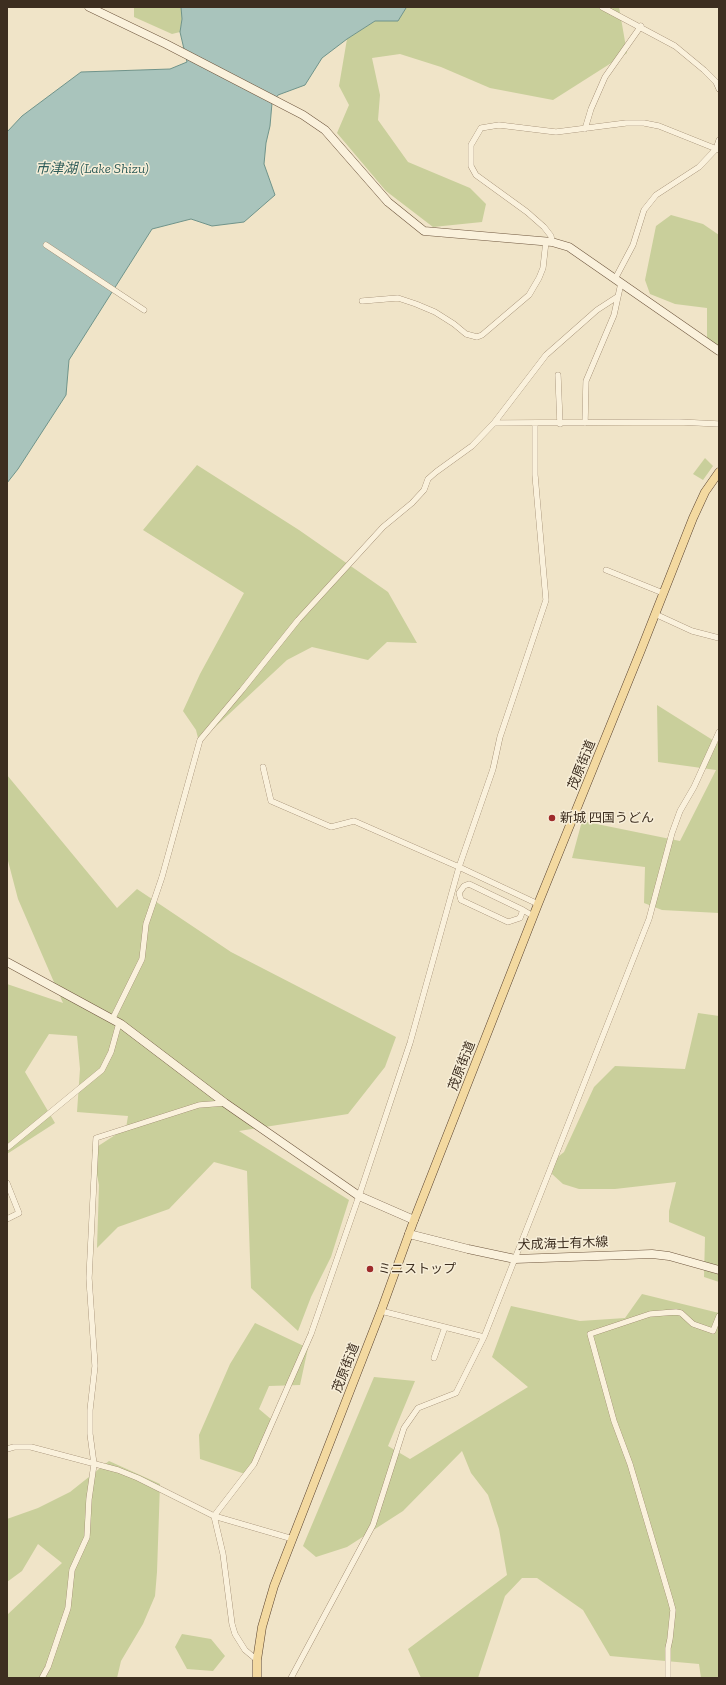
<!DOCTYPE html>
<html>
<head>
<meta charset="utf-8">
<style>
	body { margin:0 }
	#map { position:relative; width:726px; height:1685px; overflow:hidden; background:#f0e4c8; font-family:"Zilla Slab",serif }
	canvas { display:block }
	.frame { position:absolute; inset:0; border:8px solid #3d2e20; pointer-events:none }
</style>
</head>
<body>
<div id="map">
<canvas width="726" height="1685"></canvas>
<div class="frame"></div>
</div>
<script>
const ctx = document.querySelector('canvas').getContext('2d');
ctx.lineJoin = 'round';
function paint(path, color) { ctx.fillStyle = color; ctx.fill(path, 'evenodd'); }
const shape = rows => new Path2D(rows.map(r => 'M' + r).join(''));
function trace(path, color, width, dash) { ctx.strokeStyle = color; ctx.lineWidth = width; ctx.lineCap = dash ? 'butt' : 'round'; ctx.setLineDash(dash || []); ctx.stroke(path); }
function label(font, color, halo, rows, align = 'center') {
  ctx.font = font + ' "Zilla Slab","Noto Sans JP",serif'; ctx.lineWidth = 3; ctx.setLineDash([]); ctx.textBaseline = 'middle'; ctx.strokeStyle = halo; ctx.fillStyle = color; for (const [text, x, y, turn = 0] of rows) {
    ctx.save(); ctx.translate(x, y); ctx.rotate((+turn || 0) * Math.PI / 180); ctx.textAlign = isNaN(turn) ? turn : align; if (halo) ctx.strokeText(text, 0, 0); ctx.fillText(text, 0, 0); ctx.restore();
  }
}
paint(shape([
	[134,7,181,7,182,19,180,32,172,34,134,17],
	[405,7,619,7,627,53,553,100,490,88,441,67,400,54,372,58,380,95,378,120,408,162,470,188,486,204,482,222,433,227,386,191,337,133,349,105,339,86,347,39,375,21,398,21,406,8],
	[671,215,703,224,719,235,719,356,707,346,707,308,675,304,650,294,645,280,656,226],
	[705,458,713,466,703,480,693,474],
	[197,465,299,530,388,592,417,643,387,642,368,660,312,647,287,660,199,742,196,730,183,711,200,674,244,593,143,530],
	[657,705,719,744,719,913,662,910,644,903,645,867,572,858,582,821,680,841,716,770,658,762],
	[7,775,117,908,137,889,231,952,396,1037,385,1067,348,1114,239,1131,349,1200,331,1257,311,1297,298,1331,251,1288,247,1171,214,1162,169,1209,118,1227,97,1248,99,1185,92,1150,126,1128,128,1116,77,1112,80,1069,77,1036,49,1034,25,1072,55,1123,7,1154,7,984,63,1003,18,899,7,857],
	[698,1013,719,1016,719,1282,704,1277,705,1237,669,1222,669,1211,676,1182,615,1189,579,1189,563,1184,552,1174,553,1161,564,1152,594,1087,615,1066,685,1069],
	[642,1294,719,1313,719,1678,701,1678,699,1664,610,1656,583,1610,537,1578,522,1578,505,1596,478,1678,421,1678,408,1649,507,1575,499,1529,488,1495,471,1473,462,1451,403,1511,347,1547,316,1557,303,1546,374,1377,415,1381,388,1446,410,1459,528,1387,492,1357,511,1306,580,1321,625,1318],
	[255,1323,308,1348,300,1385,269,1386,259,1409,272,1420,248,1475,200,1459,199,1435,230,1364],
	[109,1461,160,1484,157,1572,155,1596,143,1624,121,1661,117,1678,7,1678,7,1615,62,1563,38,1544,22,1571,7,1582,7,1519,38,1508,70,1492],
	[182,1634,211,1639,225,1656,213,1671,187,1669,175,1647]
]), '#c9cf9b');
const water = shape([
	[181,7,405,7,406,8,398,21,375,21,347,39,322,58,305,85,278,95,272,103,270,126,266,143,264,164,275,195,244,222,212,226,191,219,152,229,69,360,66,395,18,469,7,483,7,132,22,116,81,72,170,69,187,62,180,32,182,19,181,7]
]);
paint(water, '#a9c4bc');
trace(water, '#6f938a', 1);
const street = shape([
	[602,7,675,46,704,70,716,82,719,89],
	[585,129,591,109,605,77,641,26],
	[552,242,551,236,544,227,527,212,476,175,471,166,471,145,481,128,499,125,556,132,626,123,644,123,659,126,719,150],
	[46,245,144,310],
	[615,279,633,245,644,210,656,195,699,167,716,149,719,140],
	[362,301,398,298,416,304,435,312,454,324,466,334,477,337,482,335,529,295,539,278,543,268,546,241],
	[558,375,560,424],
	[494,423,546,355,597,310,617,297],
	[585,423,586,381,614,315,621,283],
	[606,570,663,593],
	[655,614,692,631,719,638],
	[263,767,271,801,331,827,354,821,459,867,538,904],
	[523,910,520,918,508,922,461,900,459,893,464,886,469,884,523,910,533,916],
	[113,1018,142,959,146,924,162,877,200,740,242,690,298,620,383,527,412,503,424,490,428,479,436,472,472,446,494,423,679,422,719,424],
	[7,1148,102,1070,111,1052,119,1023],
	[7,1183,19,1213,7,1219],
	[381,1311,484,1337],
	[434,1358,445,1327],
	[7,1449,14,1447,31,1447,118,1470,138,1478,214,1516,293,1539],
	[214,1516,254,1464,311,1334,359,1196,410,1043,459,867,493,769,500,737,546,600,535,475,535,424],
	[214,1516,223,1554,232,1624,235,1634,245,1650,257,1660],
	[42,1678,48,1667,68,1608,72,1570,87,1537,89,1499,94,1464,90,1434,90,1410,95,1366,89,1278,96,1138,199,1105,225,1103],
	[291,1678,373,1525,404,1428,418,1408,456,1393,484,1337,649,919,672,833,680,811,694,787,719,732],
	[668,1678,668,1648,670,1639,673,1610,670,1599,630,1464,614,1421,590,1334,650,1314,676,1312,681,1313,693,1324,713,1331,719,1316]
]);
const secondary = shape([
	[89,7,166,44,303,115,325,130,388,202,424,231,552,242,569,247,719,351],
	[7,962,121,1024,225,1103,359,1196,414,1220],
	[409,1234,468,1249,515,1259,652,1254,669,1256,719,1270]
]);
const primary = shape([
	[257,1678,257,1660,262,1627,274,1586,381,1311,414,1220,538,904,641,650,693,518,705,492,719,472]
]);
trace(street, '#8d765c', 6);
trace(secondary, '#6f573f', 9);
trace(primary, '#5b4430', 9);
trace(street, '#faf1dc', 5.5);
trace(secondary, '#faf1dc', 8);
trace(primary, '#f3d9a0', 8);
for (const [x, y, r, color] of [
	[552,818,4,"#9e2a2b"],
	[370,1269,4,"#9e2a2b"]
]) { const dot = new Path2D(); dot.arc(x, y, r, 0, 2 * Math.PI); ctx.fillStyle = color; ctx.fill(dot); trace(dot, '#f7eed8', 1.5); }
label('13px', '#3d2e20', '#f7eed8', [
	["茂原街道",582,765,-68],
	["茂原街道",462,1066,-69],
	["犬成海士有木線",563,1244,-2],
	["茂原街道",346,1368,-69]
]);
label('13px', '#3d2e20', '#f7eed8', [
	["新城 四国うどん",560,818],
	["ミニストップ",378,1269]
], 'left');
label('italic 14px', '#2f5d5a', '#f7eed8', [
	["市津湖 (Lake Shizu)",92,169]
]);
</script>
</body>
</html>
